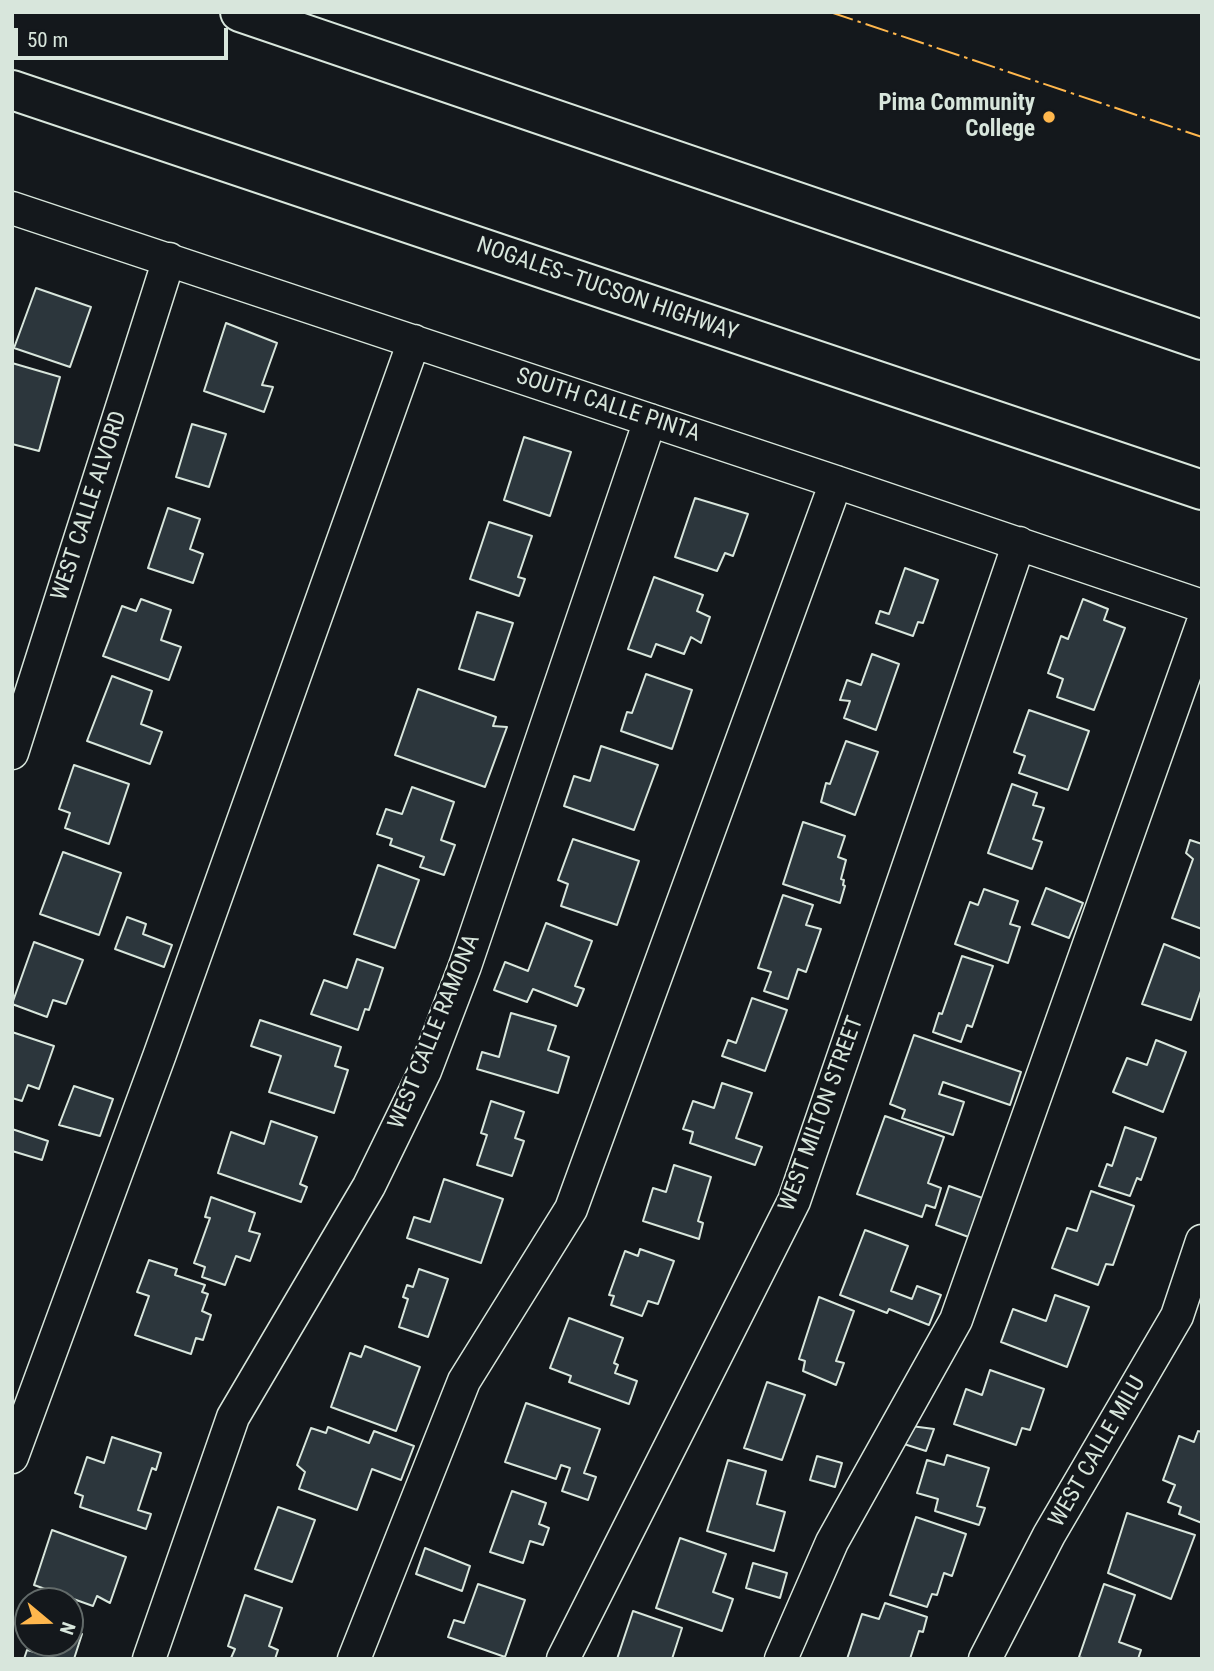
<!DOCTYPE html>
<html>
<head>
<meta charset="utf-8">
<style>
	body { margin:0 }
	#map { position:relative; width:1214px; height:1671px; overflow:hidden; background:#14181c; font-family:"Roboto Condensed",sans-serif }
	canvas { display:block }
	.frame { position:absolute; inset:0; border:14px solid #d8e6dc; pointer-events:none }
	.north { position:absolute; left:14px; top:1587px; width:70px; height:70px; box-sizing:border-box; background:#14181c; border:2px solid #626a69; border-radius:50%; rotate:109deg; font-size:19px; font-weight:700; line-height:28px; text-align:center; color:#d8e6dc }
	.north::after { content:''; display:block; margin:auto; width:24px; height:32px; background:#ffb74d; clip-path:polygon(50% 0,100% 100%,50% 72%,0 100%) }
	.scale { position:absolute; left:14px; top:28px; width:214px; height:32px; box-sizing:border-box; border:4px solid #d8e6dc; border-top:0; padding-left:9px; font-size:21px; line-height:24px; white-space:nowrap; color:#d8e6dc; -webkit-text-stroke:5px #14181c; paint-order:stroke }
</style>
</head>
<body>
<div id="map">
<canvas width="1214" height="1671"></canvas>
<div class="frame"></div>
<div class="north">N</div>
<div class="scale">50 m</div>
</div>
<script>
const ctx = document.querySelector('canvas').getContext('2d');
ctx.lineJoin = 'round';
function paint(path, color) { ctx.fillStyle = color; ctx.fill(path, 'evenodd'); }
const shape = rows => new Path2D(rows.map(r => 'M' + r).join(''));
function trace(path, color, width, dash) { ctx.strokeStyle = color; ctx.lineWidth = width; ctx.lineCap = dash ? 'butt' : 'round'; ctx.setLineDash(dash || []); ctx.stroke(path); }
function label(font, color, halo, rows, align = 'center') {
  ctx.font = font + ' "Roboto Condensed",sans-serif'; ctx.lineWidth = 5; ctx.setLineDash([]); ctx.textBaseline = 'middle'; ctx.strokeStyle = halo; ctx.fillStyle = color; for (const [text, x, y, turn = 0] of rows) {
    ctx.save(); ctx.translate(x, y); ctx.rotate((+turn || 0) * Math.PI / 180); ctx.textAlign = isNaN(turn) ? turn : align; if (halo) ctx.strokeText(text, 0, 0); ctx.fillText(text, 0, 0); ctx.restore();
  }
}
const building = shape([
	[36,288,91,307,70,367,14,348,36,288],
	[226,323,277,343,262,385,273,387,264,412,204,391,226,323],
	[12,363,60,377,39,451,12,444,12,363],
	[192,424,226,434,209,487,176,477,192,424],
	[524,437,571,452,550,516,504,500,524,437],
	[695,498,748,514,733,556,725,553,717,571,675,557,695,498],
	[168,508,200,519,190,549,203,554,193,583,148,568,168,508],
	[489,522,532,536,518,577,525,579,519,596,470,579,489,522],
	[905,568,938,580,923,623,918,622,913,636,876,623,880,611,889,614,905,568],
	[654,577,703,595,697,611,710,617,701,643,691,637,684,654,656,644,651,657,628,649,654,577],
	[141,599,171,610,161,640,181,647,169,680,103,656,122,606,136,611,141,599],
	[1083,599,1108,609,1104,620,1125,628,1094,710,1057,697,1063,679,1048,673,1061,636,1068,639,1083,599],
	[477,612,513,623,494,680,459,669,477,612],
	[872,654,899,664,876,730,844,718,850,701,840,700,847,680,861,685,872,654],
	[646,674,692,690,672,749,621,731,627,712,632,713,646,674],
	[112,676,152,691,141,724,162,732,150,764,87,741,112,676],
	[418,689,496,717,493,726,507,727,485,787,395,755,418,689],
	[1029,710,1089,731,1068,790,1019,773,1025,756,1014,752,1029,710],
	[846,741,878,752,855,815,821,802,826,783,830,784,846,741],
	[601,746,658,765,634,830,564,806,574,776,590,781,601,746],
	[74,765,129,784,109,844,65,828,70,813,59,809,74,765],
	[1012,784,1037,793,1033,805,1044,808,1033,839,1042,842,1032,869,988,853,1012,784],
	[412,787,454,802,441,840,455,845,444,875,420,867,424,857,390,845,392,839,377,834,386,809,402,814,412,787],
	[803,822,845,836,838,857,846,860,841,879,844,880,843,885,845,886,840,903,783,884,803,822],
	[573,839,639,861,617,925,561,906,568,884,558,880,573,839],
	[1190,840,1202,844,1202,929,1172,918,1193,859,1186,853,1190,840],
	[63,852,121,873,99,935,40,914,63,852],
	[378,865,419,880,395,948,354,934,378,865],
	[1046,888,1083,903,1069,938,1032,924,1046,888],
	[984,889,1018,901,1010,924,1020,927,1008,963,955,944,970,902,978,905,984,889],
	[783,895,813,905,806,925,821,929,806,972,798,969,788,999,764,991,771,972,758,968,783,895],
	[127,917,146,924,143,934,172,945,164,967,115,949,127,917],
	[546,923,592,941,575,986,584,989,577,1006,533,989,527,1002,494,990,505,962,528,971,546,923],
	[34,942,83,960,66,1004,53,1000,47,1017,12,1004,34,942],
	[1164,944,1202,959,1202,988,1191,1020,1142,1004,1164,944],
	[962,956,993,966,972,1027,967,1025,961,1042,933,1032,939,1013,942,1014,962,956],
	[357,959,383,968,369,1010,365,1009,358,1030,311,1014,324,980,347,988,357,959],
	[752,998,787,1010,765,1071,722,1056,728,1040,736,1043,752,998],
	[511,1013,556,1026,548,1050,569,1057,558,1093,477,1069,482,1052,499,1057,511,1013],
	[260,1020,341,1047,335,1066,348,1070,334,1113,269,1092,281,1056,251,1046,260,1020],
	[12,1032,54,1046,39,1089,28,1085,22,1101,12,1098,12,1032],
	[914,1035,1021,1072,1010,1105,943,1082,939,1094,964,1102,953,1135,902,1118,905,1110,890,1104,914,1035],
	[1156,1040,1186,1052,1163,1112,1113,1092,1127,1058,1147,1065,1156,1040],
	[722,1083,752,1093,736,1138,762,1147,755,1165,690,1143,693,1132,683,1129,693,1101,714,1108,722,1083],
	[74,1086,113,1099,100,1136,59,1125,74,1086],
	[491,1101,524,1112,515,1138,524,1141,512,1176,477,1165,487,1135,481,1133,491,1101],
	[885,1116,944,1137,928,1183,941,1188,935,1208,926,1205,922,1217,857,1194,885,1116],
	[271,1121,317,1137,300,1184,307,1187,301,1202,218,1173,231,1132,264,1144,271,1121],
	[1125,1127,1156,1138,1141,1180,1137,1178,1130,1196,1099,1186,1107,1164,1112,1166,1125,1127],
	[12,1129,48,1141,42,1160,12,1151,12,1129],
	[674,1165,711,1177,698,1221,703,1223,699,1239,643,1221,653,1188,666,1192,674,1165],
	[444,1179,503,1199,481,1263,407,1238,414,1217,430,1222,444,1179],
	[949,1186,988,1200,974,1239,936,1225,949,1186],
	[1091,1191,1134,1206,1113,1265,1106,1264,1098,1285,1052,1268,1067,1228,1077,1231,1091,1191],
	[211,1197,255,1213,249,1231,260,1234,250,1261,236,1256,225,1285,202,1277,205,1267,194,1263,210,1218,205,1217,211,1197],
	[865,1230,908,1246,891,1291,912,1299,917,1286,941,1295,929,1325,889,1309,887,1313,840,1295,865,1230],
	[640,1249,674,1261,658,1304,648,1301,642,1316,611,1305,614,1296,609,1295,625,1251,638,1256,640,1249],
	[149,1260,177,1269,175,1275,205,1285,202,1292,208,1294,202,1311,211,1315,203,1340,196,1338,191,1354,135,1335,149,1296,137,1292,149,1260],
	[419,1269,448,1279,428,1337,399,1327,408,1299,403,1297,407,1285,413,1287,419,1269],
	[1055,1295,1089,1307,1067,1367,1001,1342,1013,1309,1046,1321,1055,1295],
	[819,1297,854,1311,836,1361,844,1363,836,1385,803,1371,805,1361,799,1359,819,1297],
	[569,1318,623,1338,614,1363,618,1365,615,1373,637,1381,629,1404,569,1382,571,1376,550,1368,569,1318],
	[365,1346,420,1367,396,1431,331,1407,350,1353,361,1357,365,1346],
	[990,1370,1044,1389,1030,1430,1022,1428,1016,1445,954,1424,966,1389,982,1395,990,1370],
	[767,1382,805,1395,782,1460,744,1448,767,1382],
	[526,1403,600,1429,584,1473,596,1477,588,1500,562,1491,570,1468,561,1465,556,1479,505,1462,526,1403],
	[911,1426,934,1429,926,1451,904,1444,911,1426],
	[328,1427,369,1443,374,1431,414,1446,401,1480,372,1469,357,1510,299,1489,305,1472,297,1465,311,1428,326,1433,328,1427],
	[1198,1431,1202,1432,1202,1523,1179,1514,1181,1507,1168,1502,1175,1485,1163,1480,1179,1436,1194,1442,1198,1431],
	[112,1437,161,1453,156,1470,152,1468,138,1510,151,1514,146,1529,80,1507,83,1496,75,1493,87,1457,104,1463,112,1437],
	[947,1455,989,1468,977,1506,985,1508,979,1525,935,1511,938,1499,917,1493,927,1460,944,1465,947,1455],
	[817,1456,842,1463,835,1487,810,1480,817,1456],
	[728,1460,766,1471,757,1504,785,1512,774,1551,707,1531,728,1460],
	[512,1491,546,1503,539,1524,549,1528,543,1545,530,1541,523,1563,490,1552,512,1491],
	[278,1507,315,1520,292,1582,255,1569,278,1507],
	[1127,1513,1195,1535,1171,1599,1108,1573,1127,1513],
	[916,1517,966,1534,952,1576,944,1573,937,1595,932,1594,927,1607,890,1595,916,1517],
	[52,1530,126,1557,110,1603,97,1596,93,1606,34,1585,52,1530],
	[680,1538,726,1554,713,1592,733,1599,722,1631,656,1608,680,1538],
	[425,1548,470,1566,462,1591,416,1574,425,1548],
	[753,1563,787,1573,780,1598,746,1588,753,1563],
	[478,1584,525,1600,505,1657,448,1637,454,1620,464,1623,478,1584],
	[1104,1584,1135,1595,1119,1642,1141,1650,1138,1659,1085,1659,1079,1657,1104,1584],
	[245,1595,282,1608,269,1646,278,1650,275,1659,231,1658,235,1649,228,1646,245,1595],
	[885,1603,927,1617,923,1632,919,1631,910,1659,847,1659,862,1614,879,1619,885,1603],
	[633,1611,682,1628,672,1659,617,1659,633,1611],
	[70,1630,82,1634,74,1659,24,1659,27,1650,38,1653,42,1643,70,1643,70,1630]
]);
paint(building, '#2c363c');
trace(building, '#d8e6dc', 2);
const minor = shape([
	[12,208,836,482,1202,606],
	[12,753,169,259],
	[12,1457,160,1054,414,341],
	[149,1659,233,1417,369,1186,425,1071,465,966,650,420],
	[354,1659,464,1381,571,1209,836,482],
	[563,1659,794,1201,1019,543],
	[781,1659,832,1542,956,1320,1202,625],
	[985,1659,1049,1535,1177,1316,1202,1241]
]);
const highway = shape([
	[240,12,1202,340],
	[12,90,1202,490]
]);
trace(minor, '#d8e6dc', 35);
trace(highway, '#d8e6dc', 42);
trace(minor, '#14181c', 32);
trace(highway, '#14181c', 38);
trace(shape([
	[830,12,1202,137]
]), '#ffb74d', 2, [24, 5, 3.5, 5]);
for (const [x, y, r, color] of [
	[1049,117,7,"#ffb74d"]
]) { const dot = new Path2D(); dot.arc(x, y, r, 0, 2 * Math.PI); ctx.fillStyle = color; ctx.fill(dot); trace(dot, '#14181c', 2.5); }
label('bold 23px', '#d8e6dc', '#14181c', [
	["Pima Community",1035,104],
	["College",1035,130]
], 'right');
label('23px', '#d8e6dc', '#14181c', [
	["NOGALES–TUCSON HIGHWAY",607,290,19],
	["SOUTH CALLE PINTA",608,406,18],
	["WEST CALLE ALVORD",90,506,-72],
	["WEST CALLE RAMONA",435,1032,-68],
	["WEST MILTON STREET",822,1114,-70],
	["WEST CALLE MILU",1098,1452,-60]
]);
</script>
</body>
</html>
